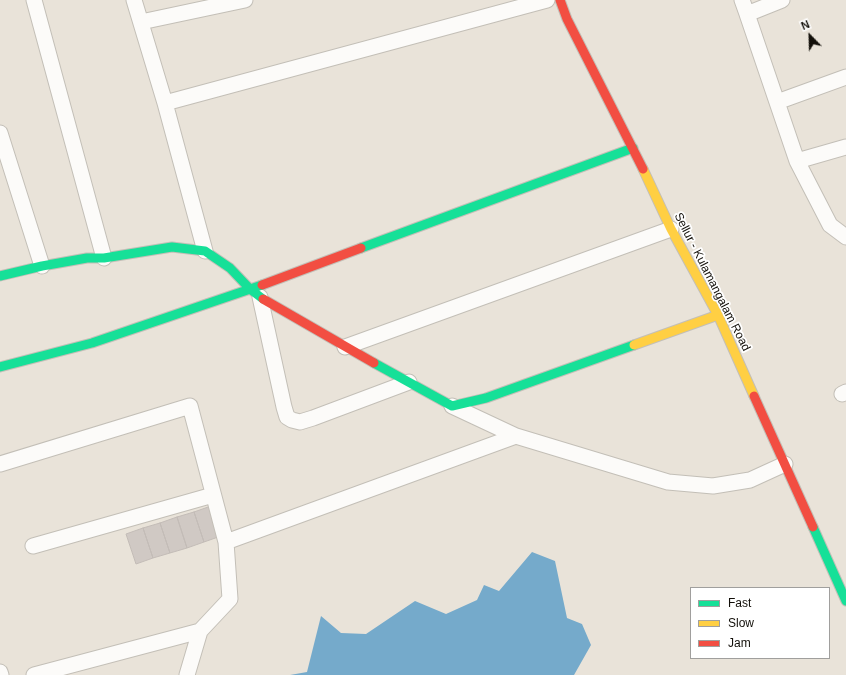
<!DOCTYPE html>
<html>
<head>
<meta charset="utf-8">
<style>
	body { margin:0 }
	#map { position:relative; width:846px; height:675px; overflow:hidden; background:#e9e3d9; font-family:Helvetica,sans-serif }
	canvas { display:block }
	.legend { position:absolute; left:690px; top:587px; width:140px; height:72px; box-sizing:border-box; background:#fff; border:1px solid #a09f9d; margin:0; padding:5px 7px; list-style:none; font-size:12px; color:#120f09 }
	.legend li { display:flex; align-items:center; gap:8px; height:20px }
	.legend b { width:20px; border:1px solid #a09f9d }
	.north { position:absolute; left:790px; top:16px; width:40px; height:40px; -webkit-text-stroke:3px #fff; paint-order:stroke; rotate:337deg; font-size:11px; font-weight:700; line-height:16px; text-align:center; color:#120f09 }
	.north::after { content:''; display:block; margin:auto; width:14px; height:18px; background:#120f09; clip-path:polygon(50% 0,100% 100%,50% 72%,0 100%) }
</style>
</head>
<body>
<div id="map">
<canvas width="846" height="675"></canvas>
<ul class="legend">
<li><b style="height:5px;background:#16e098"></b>Fast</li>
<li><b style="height:5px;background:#ffcf43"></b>Slow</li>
<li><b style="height:5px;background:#f24e42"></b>Jam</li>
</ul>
<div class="north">N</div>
</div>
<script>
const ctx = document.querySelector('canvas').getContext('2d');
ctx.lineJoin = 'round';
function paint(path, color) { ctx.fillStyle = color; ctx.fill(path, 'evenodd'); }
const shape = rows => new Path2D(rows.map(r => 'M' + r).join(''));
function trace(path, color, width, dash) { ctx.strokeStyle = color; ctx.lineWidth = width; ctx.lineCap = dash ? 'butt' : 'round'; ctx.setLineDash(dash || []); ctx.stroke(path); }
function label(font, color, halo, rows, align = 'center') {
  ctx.font = font + ' Helvetica,sans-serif'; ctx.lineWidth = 3.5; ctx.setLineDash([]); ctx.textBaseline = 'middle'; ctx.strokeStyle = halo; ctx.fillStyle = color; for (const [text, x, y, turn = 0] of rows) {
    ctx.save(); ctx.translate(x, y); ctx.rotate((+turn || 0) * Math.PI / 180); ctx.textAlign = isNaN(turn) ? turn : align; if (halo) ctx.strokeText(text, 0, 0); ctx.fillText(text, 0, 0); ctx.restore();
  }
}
paint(shape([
	[532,552,555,561,567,618,582,624,591,645,574,675,290,675,307,672,321,616,341,633,366,634,415,601,446,614,477,600,484,585,499,591]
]), '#75aacb');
const building = shape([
	[211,506,221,536,204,542,194,512,211,506],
	[194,512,204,542,187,548,177,517,194,512],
	[177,517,187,548,170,553,160,523,177,517],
	[160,523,170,553,153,558,143,528,160,523],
	[143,528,153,558,136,564,126,534,143,528]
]);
paint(building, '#d0c9c4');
trace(building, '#c3bcb7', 1);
const street = shape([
	[34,0,104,258],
	[134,0,165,103,205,251],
	[742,0,747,14,782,0],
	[747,14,797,161,846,147],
	[141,22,245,0],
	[777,102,846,77],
	[165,103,547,0],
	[0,133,42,266],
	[797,161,830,225,846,237],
	[260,297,284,407,287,417,292,420,300,422,313,418,409,382],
	[345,347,671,229],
	[842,394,846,392],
	[516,436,668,482,713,486,750,480,785,464],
	[0,464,190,406,226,542],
	[33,546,213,495],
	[0,672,1,675],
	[34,675,200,631,230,599,226,542,516,436,452,406],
	[187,675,200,631]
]);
const fast = shape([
	[361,248,633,148],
	[0,276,42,266,87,258,104,258,172,247,205,251,230,268,250,289,263,299],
	[374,363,452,406,486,398,634,345],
	[0,367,92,343,262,285],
	[813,527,846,601]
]);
const slow = shape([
	[643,169,671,229,718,315,754,396],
	[634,345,718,315]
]);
const jam = shape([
	[560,0,567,19,643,169],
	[262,285,361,248],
	[263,299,374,363],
	[754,396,813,527]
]);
trace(street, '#c3bfb7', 17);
trace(fast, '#c3bfb7', 11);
trace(slow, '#c3bfb7', 11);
trace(jam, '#c3bfb7', 11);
trace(street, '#fcfbf9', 15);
trace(fast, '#16e098', 9);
trace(slow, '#ffcf43', 9);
trace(jam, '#f24e42', 9);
label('12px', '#120f09', '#fff', [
	["Sellur - Kulamangalam Road",712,282,63]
]);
</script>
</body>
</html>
